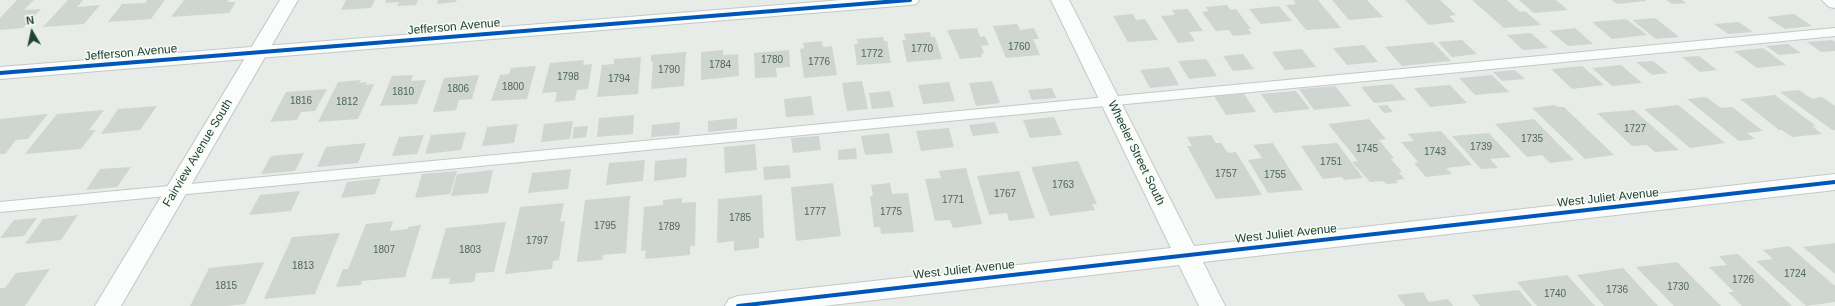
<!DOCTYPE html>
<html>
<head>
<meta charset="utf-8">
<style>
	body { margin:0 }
	#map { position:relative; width:1835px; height:306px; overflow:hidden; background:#e7ece8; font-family:Arial,sans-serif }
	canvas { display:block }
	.north { position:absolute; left:12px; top:12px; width:40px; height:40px; -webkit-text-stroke:3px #f6fbf7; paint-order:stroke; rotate:351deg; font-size:11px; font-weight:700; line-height:16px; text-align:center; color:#224231 }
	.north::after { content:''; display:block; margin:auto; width:14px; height:18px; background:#224231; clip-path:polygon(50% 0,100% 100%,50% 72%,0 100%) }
</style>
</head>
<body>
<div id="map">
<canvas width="1835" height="306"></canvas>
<div class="north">N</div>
</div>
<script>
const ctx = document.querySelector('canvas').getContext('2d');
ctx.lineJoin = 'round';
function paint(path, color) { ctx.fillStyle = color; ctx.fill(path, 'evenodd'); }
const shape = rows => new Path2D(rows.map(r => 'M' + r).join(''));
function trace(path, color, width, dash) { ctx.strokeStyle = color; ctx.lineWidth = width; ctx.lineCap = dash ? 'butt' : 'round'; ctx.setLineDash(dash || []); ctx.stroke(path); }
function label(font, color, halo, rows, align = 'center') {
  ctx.font = font + ' Arial,sans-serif'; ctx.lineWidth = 3; ctx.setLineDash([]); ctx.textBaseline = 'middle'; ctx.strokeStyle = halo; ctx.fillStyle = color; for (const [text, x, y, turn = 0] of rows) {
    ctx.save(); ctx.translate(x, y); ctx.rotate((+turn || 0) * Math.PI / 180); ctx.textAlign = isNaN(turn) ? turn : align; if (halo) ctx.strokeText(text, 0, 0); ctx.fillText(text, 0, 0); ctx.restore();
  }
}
paint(shape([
	[17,0,34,0,24,10,41,9,23,28,0,30,0,18],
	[68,0,83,0,77,7,100,5,84,24,43,27],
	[147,0,165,0,151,19,108,22,122,4,145,3],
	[184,0,229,0,227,2,236,2,229,13,171,17],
	[346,0,375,0,371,8,341,10],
	[386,0,418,0,416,5,397,6,399,2,385,3],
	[438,0,457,0,456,2,437,4],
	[1293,0,1318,0,1341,28,1306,30,1286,5,1296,4],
	[1332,0,1367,0,1383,17,1349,20],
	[1405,0,1440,0,1456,15,1449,16,1455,22,1429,25],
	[1472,0,1507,0,1520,12,1525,11,1541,25,1504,28],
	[1519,0,1556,0,1568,10,1534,13],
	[1612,0,1646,0,1646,1,1617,4],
	[1666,0,1682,0,1686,3,1672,4],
	[1227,5,1231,10,1236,9,1251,29,1248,29,1252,34,1233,36,1229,30,1216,31,1202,12,1209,11,1205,7],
	[1279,6,1292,21,1261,24,1249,9],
	[1188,9,1203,31,1189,32,1195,41,1178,43,1161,16,1175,15,1172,10],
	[1133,14,1136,20,1145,19,1158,40,1128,42,1113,16],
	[1794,14,1812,26,1785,29,1767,17],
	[1655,18,1679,37,1656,39,1632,20],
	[1626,19,1647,35,1612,39,1592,22],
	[1739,22,1753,32,1728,34,1714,24],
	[1017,24,1020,30,1034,28,1039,39,1033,39,1040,55,1006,58,993,26],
	[977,28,980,37,985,36,989,45,981,46,984,53,981,54,982,57,960,59,947,30],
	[1575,28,1593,44,1568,46,1550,31],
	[930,32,931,37,935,37,942,59,907,62,902,40,906,40,904,34],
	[1531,33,1548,48,1523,50,1507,35],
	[883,37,884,41,887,41,891,63,857,65,854,44,858,44,857,39],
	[1462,40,1477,54,1452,57,1438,42],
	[1832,40,1835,42,1835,51,1821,52,1807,42],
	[822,41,823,47,832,46,837,75,804,78,800,49,804,48,803,43],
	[1433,42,1451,61,1402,66,1385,47],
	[1788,44,1801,53,1779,55,1766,46],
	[1364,45,1378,62,1347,65,1333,48],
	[1763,48,1786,65,1757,68,1734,51],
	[1302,49,1316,67,1285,70,1272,52],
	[723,50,723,55,738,54,739,76,701,80,701,52],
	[789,50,790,67,776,68,777,77,755,78,754,53],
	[686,52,684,86,651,89,653,61,651,62,651,55],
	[1243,54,1254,69,1233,71,1223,56],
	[1699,56,1717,70,1700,72,1682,57],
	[641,57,638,94,597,97,602,65,614,64,614,59],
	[1206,59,1217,76,1189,79,1178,61],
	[584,60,583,65,592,64,588,89,577,90,575,100,555,102,557,92,542,93,550,63],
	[1653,61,1668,73,1652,75,1636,62],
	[1621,65,1642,83,1612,86,1592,68],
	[536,66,527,99,491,101,500,75,509,74,511,68],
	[1582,66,1604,85,1572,89,1551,69],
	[1169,67,1179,85,1150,88,1140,70],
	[1515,70,1525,79,1502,81,1493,72],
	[413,75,411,81,426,80,417,104,380,106,392,76],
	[479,75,472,99,459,100,456,110,433,112,444,78],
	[1492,75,1509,92,1475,95,1459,78],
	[361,80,359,83,367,82,366,85,374,84,358,119,318,122,338,82],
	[862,81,868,109,847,111,842,83],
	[992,81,1000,103,976,106,969,83],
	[949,82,955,101,923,104,918,85],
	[1392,84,1406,100,1374,103,1361,87],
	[1450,85,1467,103,1430,107,1414,88],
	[1335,86,1351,106,1314,110,1299,89],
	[1052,88,1056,98,1032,100,1028,90],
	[327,89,315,111,301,112,297,120,270,122,286,92],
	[1799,90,1812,99,1822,97,1835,106,1835,130,1832,130,1780,92],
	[890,91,894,107,872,109,869,93],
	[1296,91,1310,109,1274,113,1261,94],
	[1244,94,1256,112,1226,115,1214,96],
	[1775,95,1816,126,1812,126,1822,134,1792,137,1782,130,1779,130,1740,99],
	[811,96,814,115,786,117,784,99],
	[1706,97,1721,108,1732,107,1763,131,1747,133,1755,139,1739,141,1687,99],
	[1387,105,1393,112,1384,113,1378,106],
	[1555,105,1557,107,1564,107,1614,155,1585,159,1532,108],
	[1678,105,1725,143,1690,148,1644,109],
	[157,106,140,130,101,134,118,109],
	[104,110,89,130,96,130,81,149,25,154,57,114],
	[1634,110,1679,150,1655,152,1647,145,1632,146,1597,113],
	[48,114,28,139,16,140,5,154,0,154,0,119],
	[634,115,633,134,597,137,599,118],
	[1054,117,1062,135,1030,138,1023,120],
	[737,118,737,129,708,132,708,121],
	[1369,119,1386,139,1379,140,1394,158,1391,159,1402,172,1399,173,1405,179,1396,180,1398,183,1387,184,1383,181,1370,182,1352,162,1358,161,1328,124],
	[1534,119,1574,160,1550,163,1542,155,1527,157,1495,124],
	[573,121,570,139,541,142,544,124],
	[680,122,679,135,651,137,652,125],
	[995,122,999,133,973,136,969,125],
	[518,124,514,143,482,146,487,127],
	[588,126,586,137,572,139,574,127],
	[949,128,954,147,921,151,916,131],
	[1441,131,1472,165,1446,168,1452,174,1426,177,1414,163,1418,162,1401,142,1414,141,1408,134],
	[466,132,461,150,425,154,431,135],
	[889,133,893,153,865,155,861,136],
	[1489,133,1511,157,1490,159,1498,168,1481,169,1452,136],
	[424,135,417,154,392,156,399,137],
	[1211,135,1216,143,1221,143,1228,153,1236,152,1262,195,1216,199,1187,146,1192,146,1187,137],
	[819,136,821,150,793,153,791,138],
	[366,143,358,163,317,167,326,147],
	[1273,143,1303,190,1268,193,1248,160,1262,158,1253,145],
	[1337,143,1352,163,1363,178,1344,180,1342,177,1323,179,1301,146],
	[755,144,757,170,725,173,724,147],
	[856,148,857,159,838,160,838,150],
	[304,153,295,171,261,174,271,156],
	[687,158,686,177,654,181,655,161],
	[645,160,643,181,606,185,609,163],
	[1078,161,1097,204,1092,204,1095,210,1050,216,1031,167],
	[789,165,791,178,764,180,763,167],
	[131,167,117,187,86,190,100,169],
	[966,168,982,224,953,228,950,220,935,221,925,179,941,178,939,171],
	[571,169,568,189,528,193,532,173],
	[493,170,488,193,451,196,457,174],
	[457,171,450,194,415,198,422,174],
	[1019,171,1035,218,1009,221,1007,213,989,215,977,176],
	[381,178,375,194,341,198,347,182],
	[833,183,841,236,796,241,791,187],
	[890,183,892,194,908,193,914,232,881,234,880,227,874,227,870,196,873,196,871,185],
	[300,191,291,211,249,215,260,195],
	[762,195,764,238,759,238,759,248,734,251,734,241,717,243,718,199],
	[630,196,626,253,603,255,602,260,577,262,585,200],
	[682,198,682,203,696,202,695,246,690,246,690,255,645,259,646,250,641,251,644,207,663,205,663,200],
	[564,203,560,222,565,221,559,260,553,261,552,269,505,274,520,207],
	[78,215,61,240,25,244,43,219],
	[37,218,24,236,0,238,14,220],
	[393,221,390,231,408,229,408,227,421,225,405,277,362,281,361,285,336,287,343,269,348,269,366,224],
	[506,222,494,272,476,273,474,282,449,284,450,278,431,279,446,228],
	[340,233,315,294,264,299,292,237],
	[1835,243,1835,274,1803,247],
	[1789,246,1835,286,1835,302,1806,306,1756,261,1773,259,1763,250],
	[1738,254,1792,306,1742,306,1728,292,1734,292,1709,267,1727,265,1719,256],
	[264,262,245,304,225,306,190,306,209,268],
	[1677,262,1721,306,1674,306,1636,267],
	[1623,268,1658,306,1604,306,1577,275],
	[50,269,25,306,0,306,0,288,5,288,16,273],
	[1567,275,1595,306,1537,306,1517,282],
	[1519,290,1532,306,1480,306,1472,295],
	[1423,292,1429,302,1448,299,1453,306,1405,306,1397,295]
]), '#cfd5d1');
const lane = shape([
	[1835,28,1835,36,0,212,0,202,1835,28]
]);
const street = shape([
	[842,0,919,0,916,4,910,5,0,79,0,67,842,0],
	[1051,0,1069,0,1194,246,1835,174,1835,190,1203,262,1225,306,1199,306,1179,265,823,306,725,306,729,299,738,296,1171,248,1051,0],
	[1822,0,1835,0,1835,8,1829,7,1822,0]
]);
const secondary = shape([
	[280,0,298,0,121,306,95,306,280,0]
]);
trace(lane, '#c4c9c5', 2);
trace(street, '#c4c9c5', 2);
trace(secondary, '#c0c8c4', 2);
paint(lane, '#fbfcfc');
paint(street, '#fbfcfc');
paint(secondary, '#fbfcfc');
trace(shape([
	[0,73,910,0],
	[738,306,1835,182]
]), '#0057b8', 4);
label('10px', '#4e685a', null, [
	["1760",1019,47],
	["1770",922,49],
	["1772",872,54],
	["1780",772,60],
	["1776",819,62],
	["1784",720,65],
	["1790",669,70],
	["1798",568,77],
	["1794",619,79],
	["1800",513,87],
	["1806",458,89],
	["1810",403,92],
	["1816",301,101],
	["1812",347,102],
	["1727",1635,129],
	["1735",1532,139],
	["1739",1481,147],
	["1745",1367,149],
	["1743",1435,152],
	["1751",1331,162],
	["1757",1226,174],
	["1755",1275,175],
	["1763",1063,185],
	["1767",1005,194],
	["1771",953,200],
	["1777",815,212],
	["1775",891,212],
	["1785",740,218],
	["1795",605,226],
	["1789",669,227],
	["1797",537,241],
	["1807",384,250],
	["1803",470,250],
	["1813",303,266],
	["1724",1795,274],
	["1726",1743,280],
	["1815",226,286],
	["1730",1678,287],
	["1736",1617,290],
	["1740",1555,294]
]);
label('12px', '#224231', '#f6fbf7', [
	["Jefferson Avenue",454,27,-5],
	["Jefferson Avenue",131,53,-5],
	["Fairview Avenue South",198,153,-59],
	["Wheeler Street South",1136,153,64],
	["West Juliet Avenue",1608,198,-6],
	["West Juliet Avenue",1286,234,-6],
	["West Juliet Avenue",964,270,-6]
]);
</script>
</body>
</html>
